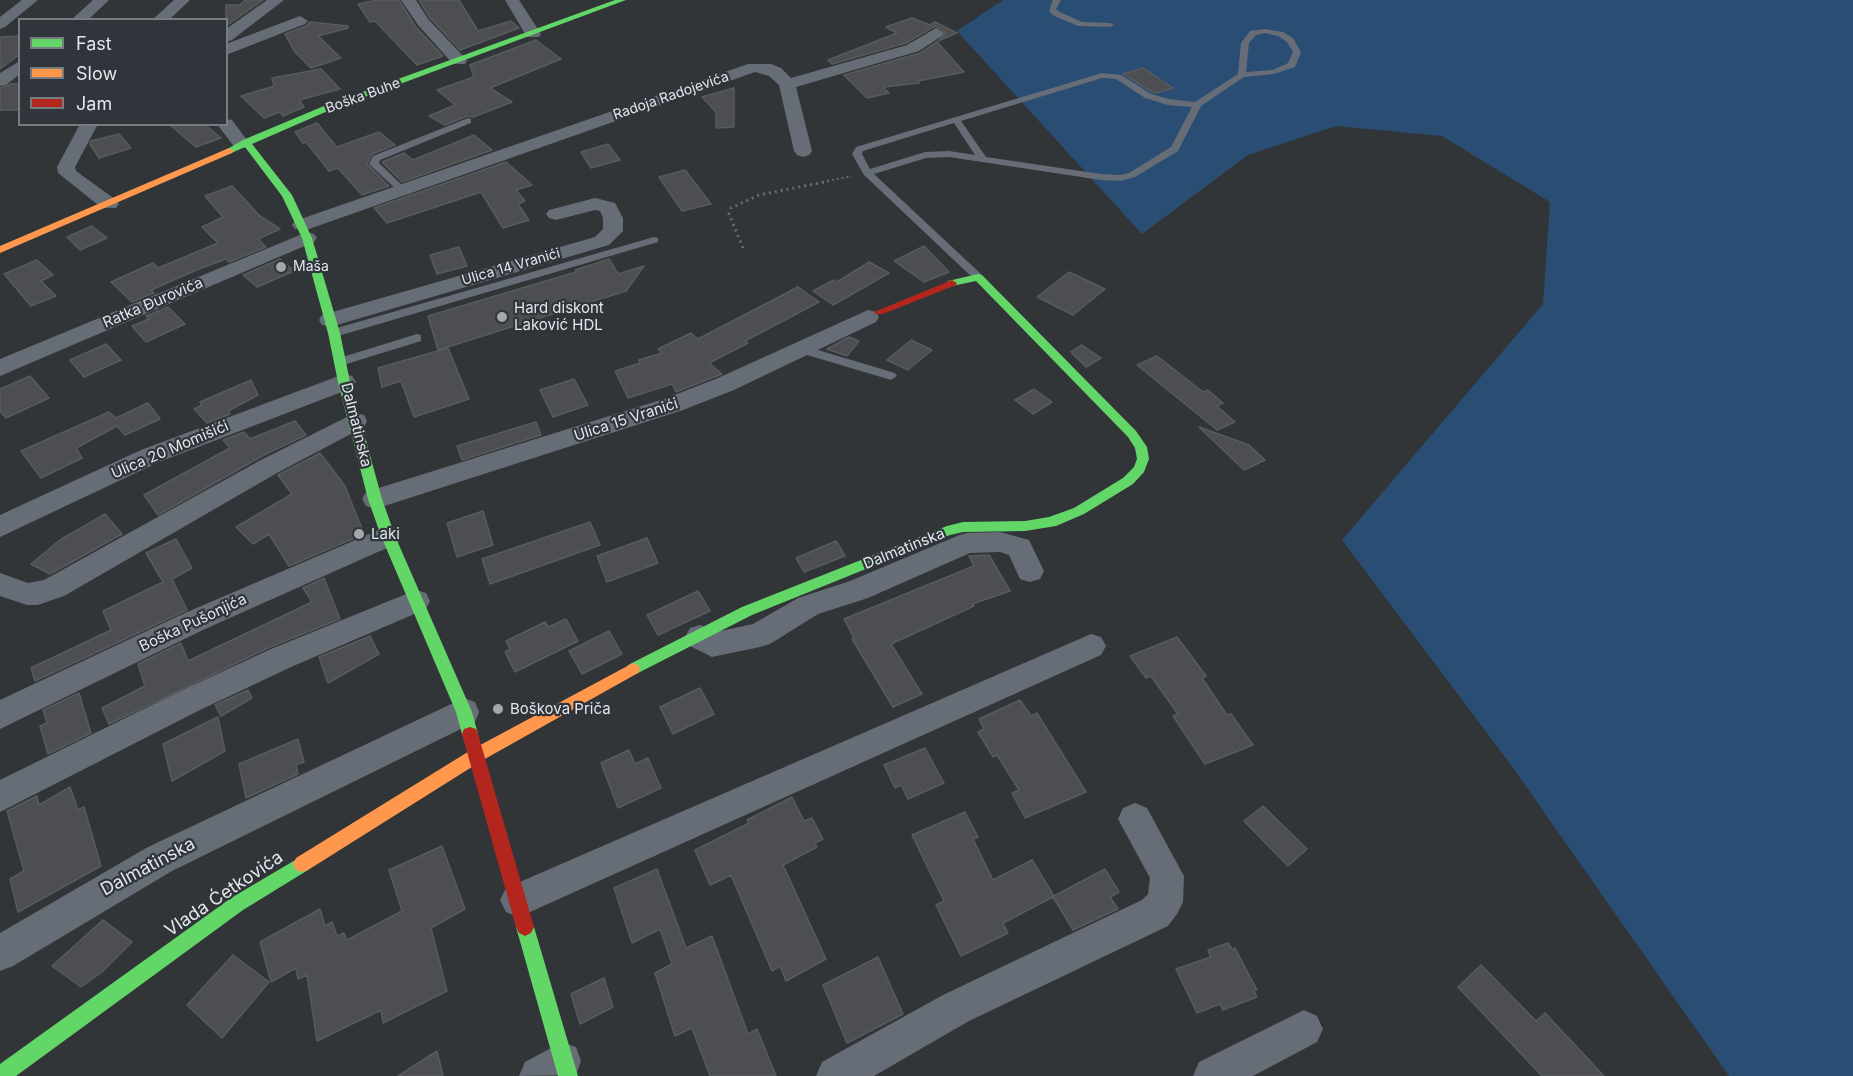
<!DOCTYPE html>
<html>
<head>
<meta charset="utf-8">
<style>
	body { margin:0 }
	#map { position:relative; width:1853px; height:1076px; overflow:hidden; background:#323538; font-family:Inter,sans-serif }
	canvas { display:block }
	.legend { position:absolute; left:18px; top:18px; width:210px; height:108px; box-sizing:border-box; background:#2f353b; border:2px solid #777c81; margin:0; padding:8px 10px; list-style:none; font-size:18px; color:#e2e6ea }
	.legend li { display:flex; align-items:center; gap:12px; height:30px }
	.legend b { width:30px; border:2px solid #777c81 }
</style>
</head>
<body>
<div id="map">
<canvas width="1853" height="1076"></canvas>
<ul class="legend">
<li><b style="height:8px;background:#63d668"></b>Fast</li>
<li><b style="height:8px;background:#ff974d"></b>Slow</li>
<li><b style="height:8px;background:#b3261e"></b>Jam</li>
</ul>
</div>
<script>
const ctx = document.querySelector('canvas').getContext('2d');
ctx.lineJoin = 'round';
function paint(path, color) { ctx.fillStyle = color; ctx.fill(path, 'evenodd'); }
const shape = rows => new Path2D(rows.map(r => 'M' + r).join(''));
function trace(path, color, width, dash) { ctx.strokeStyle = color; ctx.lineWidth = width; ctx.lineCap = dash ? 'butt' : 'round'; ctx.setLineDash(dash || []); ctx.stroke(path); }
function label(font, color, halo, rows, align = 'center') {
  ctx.font = font + ' Inter,sans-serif'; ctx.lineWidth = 4.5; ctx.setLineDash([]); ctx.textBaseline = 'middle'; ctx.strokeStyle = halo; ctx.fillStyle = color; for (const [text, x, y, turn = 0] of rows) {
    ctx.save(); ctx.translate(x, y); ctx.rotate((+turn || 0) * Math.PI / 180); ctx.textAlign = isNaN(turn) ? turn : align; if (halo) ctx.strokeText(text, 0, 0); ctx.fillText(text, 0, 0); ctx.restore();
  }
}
paint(shape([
	[1003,0,1853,0,1853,1076,1729,1076,1511,765,1342,540,1543,304,1550,202,1442,136,1336,126,1248,155,1142,234,957,31]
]), '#2a4d73');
const building = shape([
	[245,0,263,0,226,26,226,5,240,5,245,0],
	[377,0,399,0,416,27,443,56,417,65,375,21,370,22,358,4,377,0],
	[419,0,459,0,478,31,511,21,519,28,460,50,430,18,419,0],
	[912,18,930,25,935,22,957,33,938,41,946,33,935,26,906,43,832,64,828,60,897,33,886,27,912,18],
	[310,22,348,26,348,28,318,36,341,58,311,68,294,51,285,34,306,26,310,22],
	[20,36,20,54,0,69,0,37,20,36],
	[536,40,561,59,490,88,512,102,473,117,467,116,445,125,429,116,455,105,437,90,474,77,470,65,536,40],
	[937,42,964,72,918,81,919,83,883,87,889,93,867,98,844,75,920,53,937,42],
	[1143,68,1173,88,1156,93,1152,92,1123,74,1143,68],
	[321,69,340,89,299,100,304,107,283,116,280,112,264,118,241,96,274,86,272,78,321,69],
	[11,84,20,84,20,110,0,110,0,88,11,84],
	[734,88,734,127,716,128,716,112,702,97,734,88],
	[317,123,337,147,379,132,395,145,372,154,367,164,389,186,362,195,338,168,329,171,306,142,303,143,295,132,317,123],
	[169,124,204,124,221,138,196,147,169,124],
	[119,134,131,148,99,158,90,144,91,141,119,134],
	[474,135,492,150,402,182,382,162,404,153,413,160,474,135],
	[608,144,620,160,591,168,581,152,608,144],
	[506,162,532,185,516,190,525,201,518,204,529,220,503,228,481,192,387,223,374,208,506,162],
	[685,170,711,204,682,211,659,177,685,170],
	[232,186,260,216,280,229,258,239,266,247,229,262,226,259,199,269,151,290,154,293,132,302,111,282,153,263,158,268,218,243,202,227,223,217,205,196,232,186],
	[92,226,107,238,80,250,67,237,92,226],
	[924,246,949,272,924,282,894,261,924,246],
	[459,247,467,266,437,274,430,255,459,247],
	[280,259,294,271,257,287,243,275,280,259],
	[609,259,618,274,644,266,626,291,438,350,428,316,576,272,575,270,609,259],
	[37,260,53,275,41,281,56,296,31,306,4,274,37,260],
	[869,262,889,273,833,305,813,291,834,280,837,282,869,262],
	[1069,272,1105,289,1073,315,1037,297,1069,272],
	[798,287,819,302,745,341,748,343,709,363,722,374,676,392,672,384,628,398,615,371,640,363,639,360,662,353,658,349,691,333,698,339,798,287],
	[168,307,185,324,146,342,132,326,149,319,146,316,168,307],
	[849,337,859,341,847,356,827,349,849,337],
	[911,340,932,350,908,370,887,360,911,340],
	[106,344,121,360,84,377,70,360,106,344],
	[1082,345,1101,358,1086,367,1071,352,1082,345],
	[448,348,469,399,414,417,401,381,382,387,378,368,448,348],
	[1157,356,1203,392,1208,390,1223,403,1217,406,1235,422,1217,430,1137,365,1157,356],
	[30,376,49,398,6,418,0,411,0,389,30,376],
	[574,379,588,405,553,417,540,390,574,379],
	[251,380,258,395,228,411,230,414,207,423,194,409,202,405,200,402,251,380],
	[1034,389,1052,402,1033,414,1015,400,1034,389],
	[148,403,160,419,125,435,117,426,76,448,82,458,41,478,21,451,109,412,116,418,148,403],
	[295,421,306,435,264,455,158,515,144,495,230,448,223,440,244,432,250,439,295,421],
	[536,422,541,435,462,460,457,446,536,422],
	[1199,427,1249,445,1265,460,1244,470,1199,427],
	[320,453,345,486,364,534,289,566,269,534,253,544,236,527,292,494,278,475,320,453],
	[483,511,493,545,457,557,447,523,483,511],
	[105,514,122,534,50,574,31,564,60,540,105,514],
	[590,522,600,545,490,584,482,559,590,522],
	[647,538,658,563,607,582,597,556,647,538],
	[176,539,192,568,172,579,187,610,35,681,31,668,111,630,103,611,163,582,146,553,176,539],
	[836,541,845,556,804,572,796,558,836,541],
	[989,555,1010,591,972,604,974,606,891,644,922,694,893,707,852,639,854,638,844,619,974,566,969,556,989,555],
	[324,578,340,619,270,647,109,724,102,708,145,686,138,664,181,643,188,661,312,602,303,588,324,578],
	[698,591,710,611,658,635,647,615,698,591],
	[566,619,578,641,515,672,505,652,510,649,506,641,545,622,548,627,566,619],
	[609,631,622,654,582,674,569,651,609,631],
	[370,636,379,654,328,683,319,657,370,636],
	[1177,637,1206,676,1202,678,1227,715,1231,714,1253,745,1205,764,1173,716,1178,714,1151,676,1146,678,1130,656,1177,637],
	[700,688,714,714,673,734,660,707,700,688],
	[248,690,252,698,221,716,215,705,248,690],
	[79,693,91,733,48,754,40,726,47,723,43,710,79,693],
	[1020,700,1031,716,1037,713,1086,792,1025,818,1012,793,1019,790,997,755,993,757,978,732,984,729,979,719,1020,700],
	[218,717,225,751,172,781,163,744,218,717],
	[298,739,304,762,296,765,298,774,246,798,239,764,298,739],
	[925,748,944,783,908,799,901,785,895,788,884,765,925,748],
	[629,750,635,764,648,758,661,788,618,808,601,763,629,750],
	[70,787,78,810,84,807,101,866,18,912,10,879,24,871,7,811,37,796,39,805,70,787],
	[792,797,804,821,812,818,823,839,815,843,817,847,783,865,826,959,786,981,780,966,772,971,731,875,710,885,695,850,749,823,747,820,792,797],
	[1263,806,1307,849,1288,866,1244,821,1263,806],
	[965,812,978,837,973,839,993,880,1032,860,1054,896,1105,869,1119,892,1110,897,1118,909,1073,930,1053,897,1003,923,1008,933,961,956,936,905,944,901,912,835,965,812],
	[442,846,465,909,431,928,447,991,383,1023,381,1010,317,1041,307,975,298,979,296,968,271,982,260,942,320,909,325,926,332,922,337,936,344,933,347,940,402,911,389,870,442,846],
	[657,869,686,948,712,936,748,1034,757,1029,776,1076,710,1076,692,1028,675,1036,655,973,672,964,660,929,632,943,614,888,657,869],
	[103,920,132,942,102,972,81,987,52,966,103,920],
	[1228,943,1232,949,1235,948,1257,990,1254,991,1257,997,1223,1010,1220,1004,1197,1013,1176,969,1211,957,1208,950,1228,943],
	[233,955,269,982,222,1038,187,1005,233,955],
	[878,957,903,1014,847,1043,823,985,878,957],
	[1481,965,1536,1021,1545,1013,1604,1076,1542,1076,1458,987,1481,965],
	[604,978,613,1007,580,1024,571,994,604,978],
	[437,1051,443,1076,398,1076,437,1051]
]);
paint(building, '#4c4e51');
trace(building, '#585b5e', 1.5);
trace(shape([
	[822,182,852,176]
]), '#676c72', 2, [2, 3]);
trace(shape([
	[743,248,729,214,731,208,759,195,829,181]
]), '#676c72', 3, [2, 4]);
paint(shape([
	[1053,0,1061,0,1056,9,1060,12,1082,22,1110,23,1114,25,1110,27,1078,26,1054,16,1049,11,1053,0],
	[1265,29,1283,32,1293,38,1301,52,1295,67,1274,74,1244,77,1201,106,1178,151,1135,177,1120,181,1101,180,949,157,926,158,874,174,982,275,982,279,974,279,864,175,852,154,856,147,1102,73,1121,75,1151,94,1169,99,1195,102,1238,74,1241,43,1250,31,1265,29],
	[1265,33,1278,36,1287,42,1293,52,1288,63,1273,70,1246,72,1249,43,1256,35,1265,33],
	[1102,78,1116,79,1145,98,1168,105,1192,107,1171,147,1129,173,1120,175,1101,174,986,157,961,121,1102,78],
	[954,123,975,155,949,151,925,152,870,169,862,154,863,151,954,123],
	[468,118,471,119,471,123,380,160,379,163,405,188,405,192,399,192,369,164,373,156,468,118],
	[654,237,658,238,658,242,338,336,330,336,328,333,330,330,654,237],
	[417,334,421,335,421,341,340,366,334,362,336,359,417,334],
	[801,345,895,373,897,376,891,380,797,352,795,349,801,345]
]), '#666d76');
paint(shape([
	[22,0,38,0,5,27,0,29,0,17,22,0],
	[93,0,109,0,88,20,71,20,93,0],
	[174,0,190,0,169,20,152,20,174,0],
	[267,0,284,0,232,40,226,42,226,29,267,0],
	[401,0,416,0,428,19,465,58,467,61,465,64,453,64,418,25,401,0],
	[505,0,519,0,541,34,539,37,527,37,505,0],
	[300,16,308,21,305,24,226,55,226,44,300,16],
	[936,28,944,33,942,36,919,51,796,87,812,151,809,155,803,157,797,155,794,151,779,85,769,76,755,72,309,229,295,229,292,225,295,221,748,64,771,64,781,68,791,78,907,45,936,28],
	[20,61,20,74,6,85,0,86,0,73,20,61],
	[226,119,232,120,250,144,247,148,235,148,217,124,226,124,226,119],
	[80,124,98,124,75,167,76,171,116,200,119,204,116,208,102,208,58,173,57,167,80,124],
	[595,198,615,203,623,218,623,231,609,245,330,327,322,325,319,320,322,315,595,237,603,229,603,218,600,211,595,210,556,220,549,218,546,214,549,210,595,198],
	[307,232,314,234,317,238,314,242,0,376,0,359,307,232],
	[868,310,876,312,879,317,876,322,734,390,683,410,375,509,366,506,362,499,366,492,667,398,718,378,868,310],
	[344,374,352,376,356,382,352,388,159,462,0,537,0,515,141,450,344,374],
	[355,413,364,415,367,421,364,427,277,473,64,596,38,605,27,605,0,596,0,573,28,583,44,580,259,461,355,413],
	[388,526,398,529,401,536,398,543,205,629,0,729,0,700,185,613,388,526],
	[1000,532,1029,540,1044,571,1040,579,1030,582,1020,579,1009,555,1000,552,970,553,868,598,818,614,770,644,760,647,712,657,690,646,685,637,690,628,700,625,716,632,753,624,798,598,850,581,957,536,967,533,1000,532],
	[416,590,426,593,430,601,426,609,291,667,198,711,0,812,0,780,176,693,271,649,416,590],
	[1091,634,1101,637,1106,646,1101,655,530,912,518,917,506,912,500,900,506,888,1091,634],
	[464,698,475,702,479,712,475,722,172,871,13,966,0,971,0,933,148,847,464,698],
	[1135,803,1147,808,1184,876,1183,902,1177,914,1168,926,969,1021,874,1076,816,1076,822,1062,943,995,1142,900,1148,894,1150,878,1118,819,1123,808,1135,803],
	[1304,1010,1317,1016,1323,1029,1317,1042,1253,1076,1193,1076,1199,1062,1304,1010],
	[562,1042,576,1047,581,1061,576,1075,519,1076,525,1062,562,1042]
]), '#666d76');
paint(shape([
	[615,0,626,0,330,110,252,144,292,195,312,238,340,333,350,382,382,499,395,536,472,712,478,734,476,739,470,741,464,739,462,734,456,712,381,536,368,499,338,382,328,333,302,238,282,196,245,147,229,154,224,151,243,140,324,106,615,0],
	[978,274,982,275,1136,431,1147,447,1149,459,1144,472,1133,484,1084,514,1056,526,1025,531,963,532,950,535,752,615,638,673,633,675,628,673,626,669,628,665,742,607,947,526,963,522,1025,521,1049,517,1074,508,1123,478,1134,467,1137,459,1135,448,1128,437,976,281,952,286,947,283,948,281,978,274],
	[302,856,308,858,311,864,308,870,243,910,16,1076,0,1076,0,1064,231,898,302,856],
	[525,918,531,921,534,927,578,1076,558,1076,516,927,519,921,525,918]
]), '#63d668');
paint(shape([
	[229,148,234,151,232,153,0,253,0,246,229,148],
	[633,663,638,665,640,669,638,673,483,760,308,870,302,872,296,870,293,864,296,858,471,750,633,663]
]), '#ff974d');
paint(shape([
	[952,280,957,283,956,285,883,314,875,314,874,312,952,280],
	[470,727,476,729,478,734,534,927,531,933,525,936,519,933,516,927,462,734,464,729,470,727]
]), '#b3261e');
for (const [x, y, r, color] of [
	[281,267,6,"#a4a8ac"],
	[502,317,6,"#a4a8ac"],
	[359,534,6,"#a4a8ac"],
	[498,709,6,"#a4a8ac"]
]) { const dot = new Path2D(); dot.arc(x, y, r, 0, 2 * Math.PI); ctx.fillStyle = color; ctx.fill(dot); trace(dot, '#2f353b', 2); }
label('14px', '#e2e6ea', '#2f353b', [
	["Boška Buhe",363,96,-20],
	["Radoja Radojevića",671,96,-19],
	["Ulica 14 Vranići",511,267,-16]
]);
label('14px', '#e2e6ea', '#2f353b', [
	["Maša",293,267]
], 'left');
label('15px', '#e2e6ea', '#2f353b', [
	["Ratka Đurovića",153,303,-23],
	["Ulica 15 Vranići",626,420,-18],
	["Dalmatinska",356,425,76],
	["Ulica 20 Momišići",170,450,-23],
	["Dalmatinska",904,549,-22],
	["Boška Pušonjića",193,623,-25]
]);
label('15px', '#e2e6ea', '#2f353b', [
	["Hard diskont",514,308],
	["Laković HDL",514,325],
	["Laki",371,534],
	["Boškova Priča",510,709]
], 'left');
label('18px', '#e2e6ea', '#2f353b', [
	["Dalmatinska",148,867,-28],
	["Vlada Ćetkovića",224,894,-34]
]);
</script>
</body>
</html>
